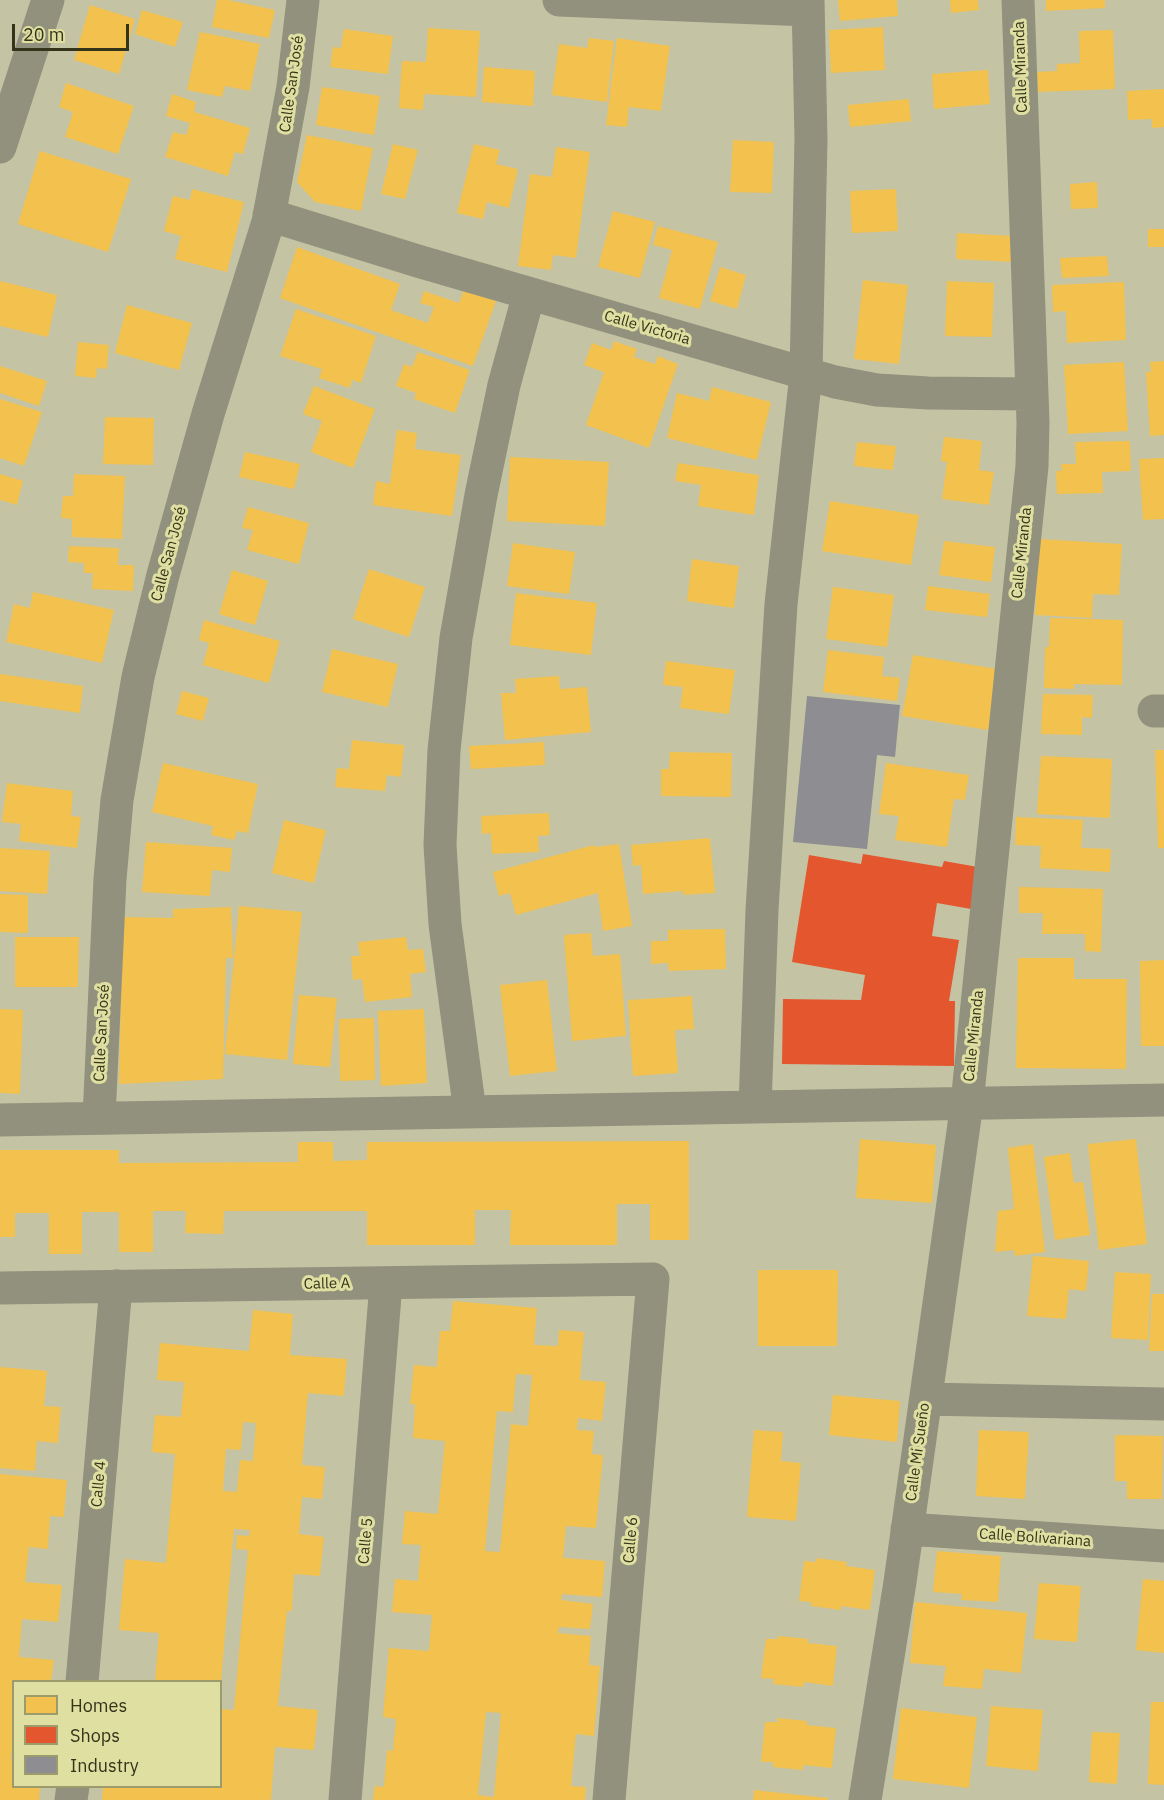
<!DOCTYPE html>
<html>
<head>
<meta charset="utf-8">
<style>
	body { margin:0 }
	#map { position:relative; width:1164px; height:1800px; overflow:hidden; background:#c4c4a4; font-family:"IBM Plex Sans",sans-serif }
	canvas { display:block }
	.legend { position:absolute; left:12px; top:1680px; width:210px; height:108px; box-sizing:border-box; background:#dfdfa2; border:2px solid #9b9b6c; margin:0; padding:8px 10px; list-style:none; font-size:18px; color:#34341b }
	.legend li { display:flex; align-items:center; gap:12px; height:30px }
	.legend b { width:30px; border:2px solid #9b9b6c }
	.scale { position:absolute; left:12px; top:24px; width:117px; height:27px; box-sizing:border-box; border:3px solid #34341b; border-top:0; padding-left:8px; font-size:18px; line-height:21px; white-space:nowrap; color:#34341b; -webkit-text-stroke:4px #dfdfa2; paint-order:stroke }
</style>
</head>
<body>
<div id="map">
<canvas width="1164" height="1800"></canvas>
<ul class="legend">
<li><b style="height:16px;background:#f2c14e"></b>Homes</li>
<li><b style="height:16px;background:#e4572e"></b>Shops</li>
<li><b style="height:16px;background:#8d8d92"></b>Industry</li>
</ul>
<div class="scale">20 m</div>
</div>
<script>
const ctx = document.querySelector('canvas').getContext('2d');
ctx.lineJoin = 'round';
function paint(path, color) { ctx.fillStyle = color; ctx.fill(path, 'evenodd'); }
const shape = rows => new Path2D(rows.map(r => 'M' + r).join(''));
function trace(path, color, width, dash) { ctx.strokeStyle = color; ctx.lineWidth = width; ctx.lineCap = dash ? 'butt' : 'round'; ctx.setLineDash(dash || []); ctx.stroke(path); }
function label(font, color, halo, rows, align = 'center') {
  ctx.font = font + ' "IBM Plex Sans",sans-serif'; ctx.lineWidth = 6; ctx.setLineDash([]); ctx.textBaseline = 'middle'; ctx.strokeStyle = halo; ctx.fillStyle = color; for (const [text, x, y, turn = 0] of rows) {
    ctx.save(); ctx.translate(x, y); ctx.rotate((+turn || 0) * Math.PI / 180); ctx.textAlign = isNaN(turn) ? turn : align; if (halo) ctx.strokeText(text, 0, 0); ctx.fillText(text, 0, 0); ctx.restore();
  }
}
paint(shape([
	[217,0,228,0,275,10,269,38,212,27],
	[838,0,897,0,898,16,840,21],
	[950,0,978,0,979,10,951,13],
	[1046,0,1105,0,1105,8,1046,11],
	[90,5,135,19,119,74,74,60],
	[142,10,183,22,175,47,135,34],
	[883,27,885,70,831,73,829,30],
	[428,28,480,31,476,97,424,94,423,110,399,108,402,61,426,62],
	[344,29,393,36,388,74,330,67,333,47,341,48],
	[1113,30,1115,89,1038,92,1037,72,1057,71,1057,64,1080,63,1079,31],
	[200,32,260,44,250,91,225,86,222,97,187,90],
	[589,38,614,41,607,102,552,95,559,44,587,48],
	[617,38,670,46,661,111,629,107,627,127,606,125],
	[484,67,535,71,533,106,482,102],
	[988,70,990,104,934,109,932,74],
	[66,83,134,106,118,154,65,137,73,112,59,107],
	[322,87,380,96,374,135,316,125],
	[1164,89,1164,127,1152,128,1152,119,1128,120,1127,91],
	[172,94,196,102,194,112,250,128,243,154,235,152,228,176,165,157,173,132,186,135,190,123,166,116],
	[909,99,911,121,850,127,848,105],
	[307,135,373,148,361,211,315,202,297,182],
	[733,140,774,142,772,193,730,192],
	[393,144,418,150,405,199,381,194],
	[474,144,500,150,496,164,518,169,509,208,487,202,483,219,457,213],
	[556,147,590,152,576,258,553,255,551,270,518,266,530,174,552,177],
	[40,151,131,179,108,252,18,224],
	[1097,182,1098,208,1071,209,1070,184],
	[192,189,244,202,227,272,175,259,181,236,164,231,173,196,190,200],
	[896,189,898,231,852,233,850,191],
	[613,211,655,222,640,278,598,267],
	[658,226,718,242,700,309,659,298,672,250,653,245],
	[1148,229,1164,229,1164,247,1148,247],
	[957,233,1014,236,1013,262,956,259],
	[297,247,400,284,391,310,428,323,434,307,420,303,424,291,459,303,464,290,496,301,473,366,280,298],
	[1107,256,1109,276,1062,278,1060,258],
	[720,267,746,275,737,309,710,301],
	[863,280,908,285,899,364,854,359],
	[0,281,57,295,48,337,0,326],
	[947,281,994,283,992,337,945,336],
	[1124,282,1126,340,1067,343,1066,311,1053,312,1052,285],
	[127,305,192,323,179,370,115,353],
	[296,309,376,336,361,383,352,380,350,388,319,378,322,369,280,356],
	[614,341,637,349,634,357,655,364,658,356,678,364,649,448,586,425,604,372,584,365,592,343,611,350],
	[78,342,109,345,107,369,97,368,96,378,75,376],
	[418,352,470,370,455,413,414,399,416,393,396,386,404,364,412,367],
	[1164,361,1164,435,1150,436,1146,372,1151,372,1150,362],
	[1124,362,1128,431,1068,434,1064,365],
	[0,366,47,381,39,406,0,393],
	[314,386,375,409,353,468,311,452,322,421,303,414],
	[712,387,771,402,757,460,667,438,677,393,709,401],
	[0,399,42,412,24,466,0,458],
	[105,417,154,418,153,465,103,464],
	[397,430,417,433,415,449,461,455,452,516,373,505,376,481,390,484],
	[944,437,982,441,979,470,994,472,989,505,942,499,947,462,941,461],
	[1130,441,1131,471,1102,472,1103,493,1057,494,1056,471,1062,471,1061,464,1076,464,1075,442],
	[857,442,896,446,893,470,854,466],
	[245,452,300,464,294,489,239,477],
	[510,457,609,462,605,526,507,521],
	[1164,458,1164,519,1143,520,1139,459],
	[678,463,759,475,754,515,698,506,701,485,675,481],
	[0,474,23,481,17,505,0,500],
	[74,474,125,476,122,539,72,537,72,519,61,518,63,496,73,496],
	[830,501,919,515,911,565,822,551],
	[248,507,309,523,299,564,247,550,253,530,242,528],
	[1039,539,1122,544,1119,595,1093,594,1092,618,1035,615],
	[944,541,995,547,991,582,939,575],
	[513,543,575,552,569,594,507,586],
	[69,546,119,548,118,565,134,565,133,591,92,589,93,573,84,573,84,563,68,562],
	[692,559,739,566,734,608,687,601],
	[369,569,425,587,409,637,353,619],
	[232,570,268,581,255,625,219,614],
	[928,586,990,594,987,617,925,610],
	[833,587,894,595,887,647,826,639],
	[33,592,114,610,102,663,6,642,14,604,30,608],
	[516,593,597,603,591,655,510,645],
	[1050,618,1123,620,1122,685,1074,684,1074,689,1044,688,1045,647,1049,647],
	[204,620,280,641,269,683,203,665,209,643,199,640],
	[332,649,398,664,388,707,322,692],
	[828,650,884,657,882,676,900,678,897,701,823,692],
	[913,655,997,669,988,730,902,716],
	[666,661,735,670,729,714,680,708,683,687,663,685],
	[0,674,83,686,80,713,0,701],
	[559,676,560,689,587,687,591,732,505,740,501,693,516,693,515,679],
	[182,691,209,698,203,721,176,714],
	[1043,694,1093,695,1092,718,1082,717,1082,735,1041,734],
	[352,740,404,745,401,777,387,775,385,791,335,787,337,768,349,769],
	[544,742,545,765,471,769,469,746],
	[1155,750,1164,750,1164,848,1158,848],
	[670,752,732,753,731,797,661,796,661,769,669,769],
	[1041,756,1112,759,1110,818,1037,814],
	[163,763,258,784,248,833,237,831,234,840,211,835,213,826,152,812],
	[886,763,969,775,965,800,954,799,947,847,895,840,899,816,879,814],
	[7,783,73,791,71,816,81,817,77,848,19,841,21,824,2,822],
	[549,813,550,835,538,836,539,852,492,854,491,833,482,834,481,816],
	[1016,817,1083,820,1081,848,1111,849,1110,872,1040,868,1041,846,1015,845],
	[284,820,326,830,314,883,272,873],
	[710,838,715,893,683,895,683,891,643,894,641,865,633,866,631,845],
	[146,842,232,848,230,872,212,870,210,896,142,892],
	[619,844,632,926,603,931,598,893,516,915,510,893,499,896,493,872,594,845,594,847],
	[0,848,50,851,47,894,0,891],
	[1019,887,1103,889,1101,952,1085,951,1085,934,1042,934,1043,913,1019,913],
	[0,894,28,895,28,933,0,932],
	[239,906,302,912,287,1060,225,1054],
	[231,907,233,958,226,958,223,1079,119,1084,123,917,173,918,173,909],
	[725,929,726,969,669,971,668,963,651,964,651,941,668,941,668,930],
	[591,933,593,956,620,954,626,1036,572,1041,564,935],
	[15,937,79,937,78,987,15,987],
	[406,937,408,950,423,949,426,972,410,974,412,997,365,1002,362,979,353,980,351,956,360,956,358,942],
	[1018,958,1074,958,1074,979,1127,979,1126,1069,1016,1068],
	[1164,960,1164,1046,1141,1046,1140,961],
	[547,980,557,1071,510,1076,500,985],
	[299,995,337,998,330,1067,293,1064],
	[692,996,694,1029,675,1030,678,1073,633,1076,628,1000],
	[0,1009,23,1010,20,1094,0,1093],
	[424,1009,427,1083,381,1086,378,1011],
	[374,1018,375,1080,340,1081,339,1019],
	[860,1139,936,1145,932,1203,856,1198],
	[1136,1139,1147,1244,1099,1250,1088,1144],
	[689,1141,689,1240,650,1240,650,1204,617,1204,617,1245,510,1245,511,1210,475,1210,475,1245,367,1245,367,1211,224,1211,223,1234,185,1233,186,1211,153,1211,153,1252,119,1252,119,1212,82,1212,82,1254,49,1254,49,1213,15,1213,15,1237,0,1237,0,1150,119,1150,119,1163,298,1162,298,1142,333,1142,333,1161,367,1160,367,1142],
	[1033,1144,1045,1252,1015,1256,1014,1250,995,1252,998,1211,1014,1209,1008,1148],
	[1070,1153,1074,1183,1083,1182,1090,1235,1055,1240,1044,1157],
	[1033,1256,1089,1261,1086,1291,1069,1289,1066,1319,1027,1316],
	[758,1270,838,1270,837,1346,758,1346],
	[1115,1272,1151,1274,1148,1340,1111,1338],
	[1152,1294,1164,1294,1164,1351,1149,1351],
	[453,1301,537,1308,534,1345,558,1346,559,1330,584,1332,580,1380,606,1382,602,1421,578,1418,577,1430,594,1431,592,1454,603,1455,596,1528,566,1526,563,1558,605,1561,602,1597,562,1594,561,1600,593,1604,590,1629,559,1627,558,1633,591,1636,589,1665,600,1666,594,1736,576,1734,571,1786,586,1787,585,1800,373,1800,375,1786,384,1787,387,1750,393,1751,396,1719,383,1717,389,1648,429,1651,432,1615,392,1612,395,1579,418,1581,421,1545,402,1544,405,1511,438,1514,445,1441,413,1438,415,1404,410,1404,414,1365,437,1367,440,1331,450,1331],
	[516,1374,532,1375,528,1426,511,1424,500,1552,485,1551,497,1411,513,1412],
	[486,1712,501,1713,494,1797,478,1795],
	[253,1310,293,1314,290,1355,347,1359,344,1396,308,1393,302,1465,325,1467,322,1499,302,1497,299,1534,324,1537,320,1576,294,1574,292,1611,287,1611,278,1706,318,1710,314,1750,275,1747,271,1800,102,1800,103,1786,220,1786,220,1709,234,1710,248,1550,236,1549,237,1535,249,1536,250,1530,234,1529,221,1682,155,1682,159,1633,119,1630,125,1559,166,1563,175,1454,152,1452,155,1415,181,1417,184,1382,157,1380,160,1343,249,1351],
	[243,1422,256,1423,253,1461,240,1460,237,1492,223,1491,226,1449,241,1450],
	[0,1367,47,1371,44,1406,61,1407,58,1443,37,1441,35,1471,0,1468],
	[833,1395,900,1401,897,1442,829,1435],
	[754,1430,783,1432,781,1461,801,1463,796,1521,747,1517],
	[979,1430,1029,1432,1025,1499,976,1496],
	[1115,1435,1163,1436,1162,1499,1127,1499,1127,1481,1115,1481],
	[0,1474,67,1480,64,1517,50,1516,48,1549,29,1547,25,1582,62,1585,58,1622,22,1619,19,1657,54,1660,51,1682,14,1682,14,1726,11,1760,14,1760,14,1786,40,1786,39,1800,0,1800],
	[937,1551,1001,1556,998,1602,961,1600,962,1594,933,1592],
	[817,1558,847,1562,846,1566,875,1570,870,1610,841,1606,841,1610,811,1606,811,1602,799,1601,804,1561,816,1562],
	[1143,1579,1164,1581,1164,1653,1136,1650],
	[1039,1583,1081,1586,1077,1642,1034,1639],
	[915,1602,1027,1613,1021,1673,984,1669,982,1689,943,1686,946,1666,910,1663],
	[778,1636,808,1639,808,1643,837,1646,833,1686,804,1682,803,1687,773,1684,774,1679,761,1678,766,1639,778,1639],
	[1151,1702,1164,1702,1164,1785,1148,1784],
	[991,1706,1043,1710,1038,1771,986,1766],
	[901,1708,977,1717,969,1788,893,1779],
	[777,1718,807,1721,807,1725,836,1728,832,1768,803,1765,803,1770,773,1767,773,1762,761,1762,765,1722,778,1722],
	[1092,1732,1120,1733,1117,1784,1089,1782],
	[754,1790,828,1798,828,1800,753,1800]
]), '#f2c14e');
paint(shape([
	[863,854,942,867,944,861,978,867,971,909,937,903,932,936,959,940,949,1001,955,1001,954,1066,782,1064,783,999,861,1000,865,975,792,962,809,855,861,864]
]), '#e4572e');
paint(shape([
	[807,696,900,705,895,757,877,755,867,849,793,842]
]), '#8d8d92');
trace(shape([
	[559,0,808,10],
	[0,147,48,0],
	[269,215,421,262,835,382,877,390,928,393,1032,394],
	[1154,711,1164,711],
	[755,1107,762,910,781,604,806,374,811,139,808,0],
	[470,1112,445,924,440,845,444,750,456,638,481,495,504,385,529,294],
	[99,1118,110,879,117,800,138,677,163,575,208,414,268,222,293,87,303,0],
	[0,1120,1164,1100],
	[0,1288,653,1279,609,1800],
	[926,1399,1164,1404],
	[907,1529,1164,1546],
	[82,1682,116,1286],
	[71,1800,73,1786],
	[345,1800,386,1283],
	[865,1800,900,1582,967,1103,1032,466,1033,422,1018,0]
]), '#91917d', 33);
label('15px', '#34341b', '#dfdfa2', [
	["Calle Miranda",1021,67,-92],
	["Calle San José",292,84,-82],
	["Calle Victoria",647,328,16],
	["Calle Miranda",1022,553,-84],
	["Calle San José",169,554,-75],
	["Calle San José",102,1033,-87],
	["Calle Miranda",974,1036,-84],
	["Calle A",327,1284,-1],
	["Calle Mi Sueño",918,1452,-82],
	["Calle 4",99,1484,-85],
	["Calle Bolivariana",1035,1538,4],
	["Calle 6",631,1540,-85],
	["Calle 5",366,1541,-85]
]);
</script>
</body>
</html>
